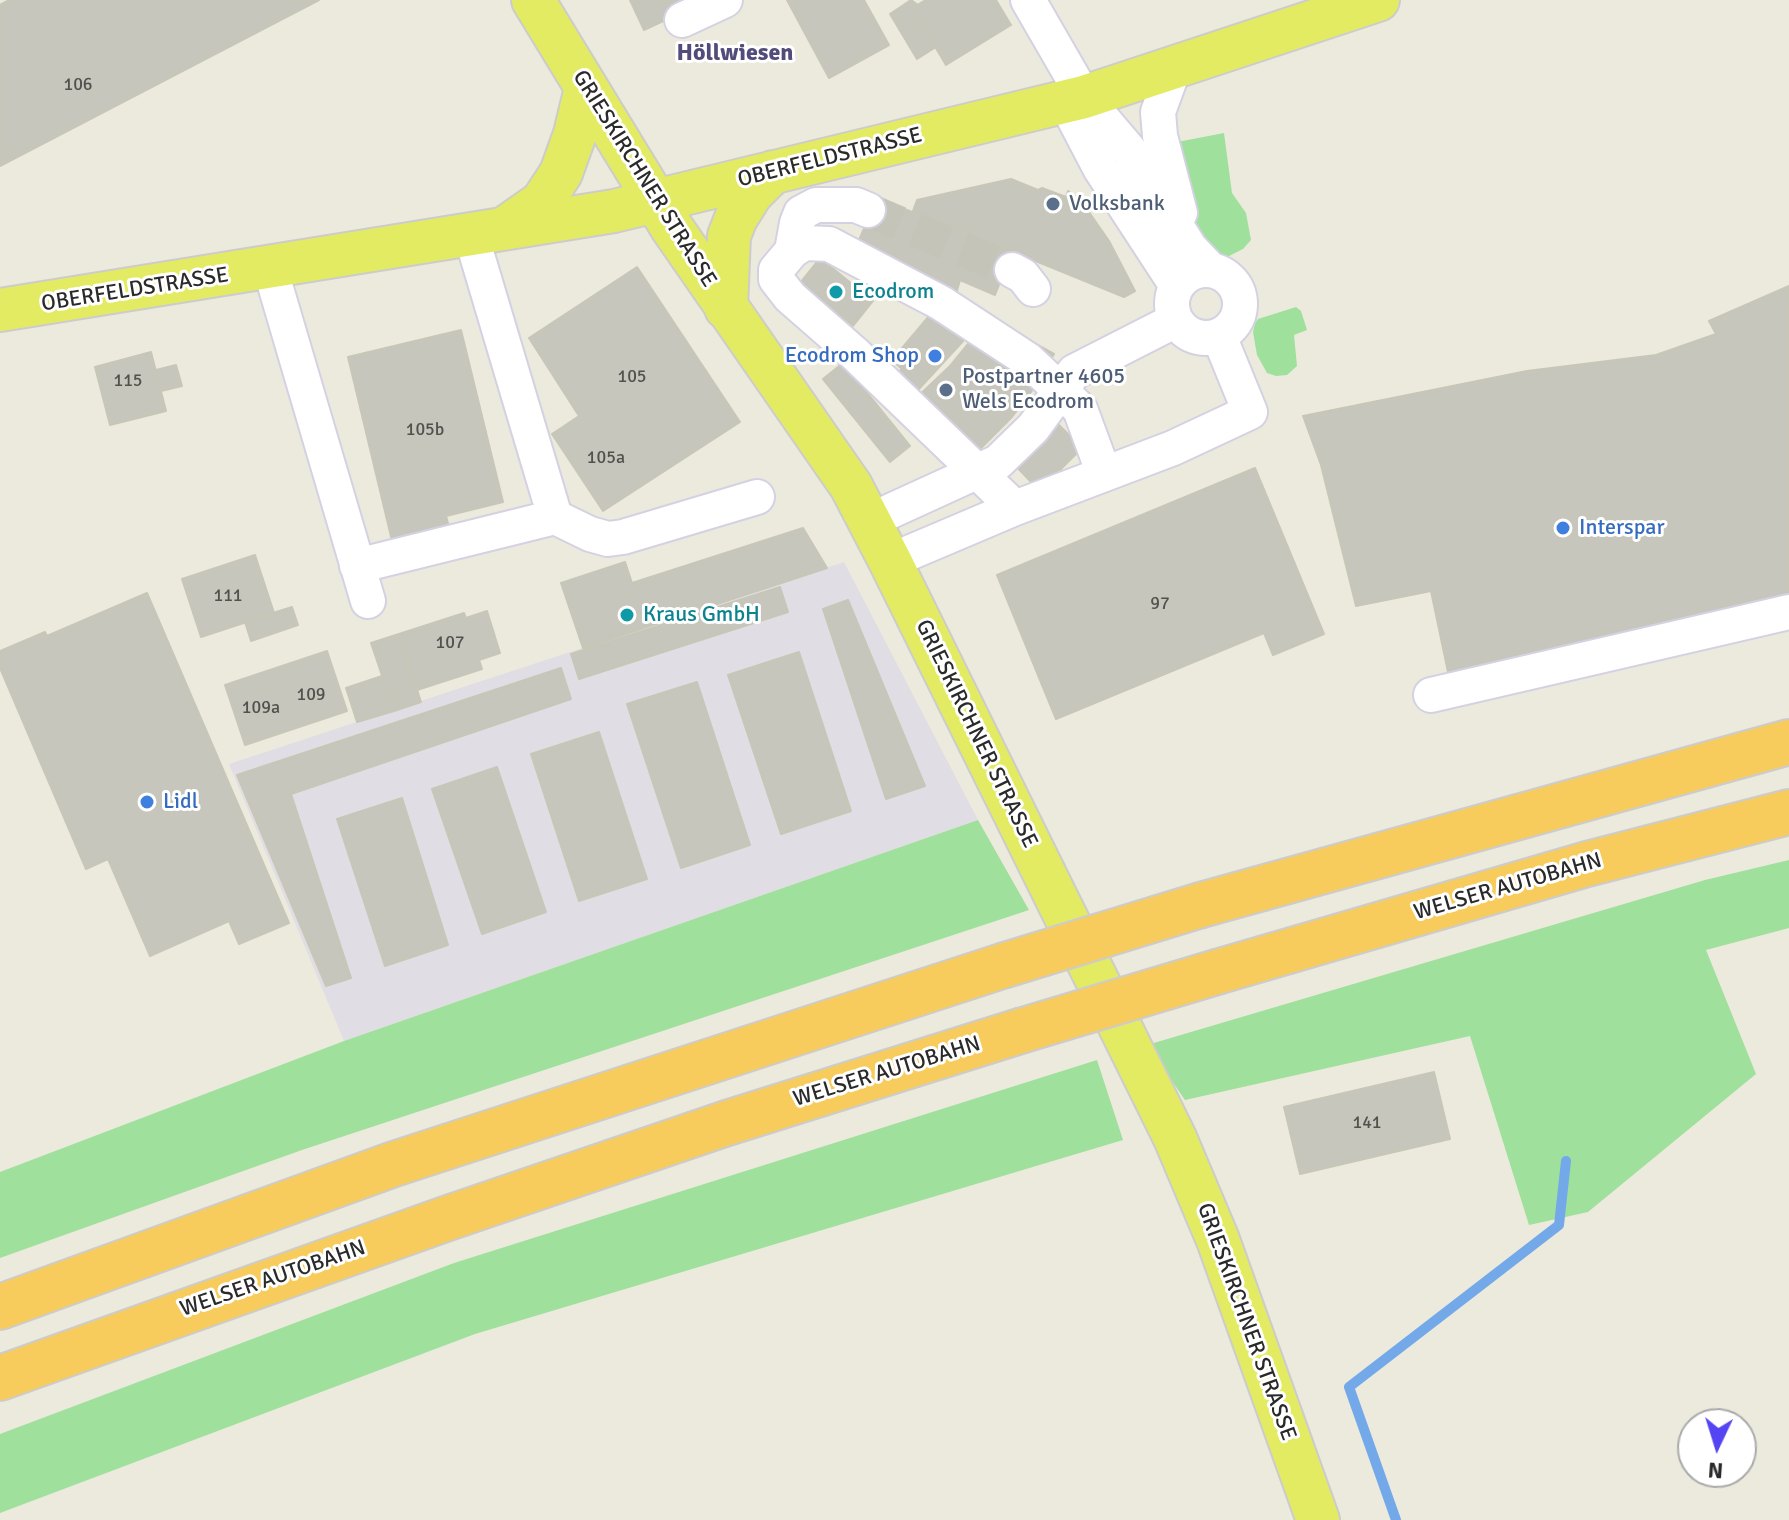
<!DOCTYPE html>
<html>
<head>
<meta charset="utf-8">
<style>
	body { margin:0 }
	#map { position:relative; width:1789px; height:1520px; overflow:hidden; background:#eceadd; font-family:Signika,sans-serif }
	canvas { display:block }
	.north { position:absolute; left:1677px; top:1408px; width:80px; height:80px; box-sizing:border-box; background:#fff; border:2px solid #aaa; border-radius:50%; rotate:184deg; font-size:22px; font-weight:700; line-height:32px; text-align:center; color:#2a2a2a }
	.north::after { content:''; display:block; margin:auto; width:28px; height:36px; background:#5544f2; clip-path:polygon(50% 0,100% 100%,50% 72%,0 100%) }
</style>
</head>
<body>
<div id="map">
<canvas width="1789" height="1520"></canvas>
<div class="north">N</div>
</div>
<script>
const ctx = document.querySelector('canvas').getContext('2d');
ctx.lineJoin = 'round';
function paint(path, color) { ctx.fillStyle = color; ctx.fill(path, 'evenodd'); }
const shape = rows => new Path2D(rows.map(r => 'M' + r).join(''));
function trace(path, color, width, dash) { ctx.strokeStyle = color; ctx.lineWidth = width; ctx.lineCap = dash ? 'butt' : 'round'; ctx.setLineDash(dash || []); ctx.stroke(path); }
function label(font, color, halo, rows, align = 'center') {
  ctx.font = font + ' Signika,sans-serif'; ctx.lineWidth = 6; ctx.setLineDash([]); ctx.textBaseline = 'middle'; ctx.strokeStyle = halo; ctx.fillStyle = color; for (const [text, x, y, turn = 0] of rows) {
    ctx.save(); ctx.translate(x, y); ctx.rotate((+turn || 0) * Math.PI / 180); ctx.textAlign = isNaN(turn) ? turn : align; if (halo) ctx.strokeText(text, 0, 0); ctx.fillText(text, 0, 0); ctx.restore();
  }
}
paint(shape([
	[844,562,978,820,344,1041,229,764]
]), '#e1dde4');
paint(shape([
	[1224,133,1232,193,1246,213,1251,240,1243,249,1227,257,1214,255,1194,229,1172,143],
	[1296,307,1301,311,1307,330,1294,335,1297,366,1287,375,1276,376,1267,373,1257,355,1253,332,1255,323,1258,319],
	[978,820,1029,910,302,1150,0,1258,0,1172,344,1041],
	[1789,860,1789,928,1706,950,1756,1074,1588,1212,1529,1225,1470,1036,1185,1100,1147,1045,1705,880],
	[1097,1060,1123,1140,475,1334,0,1513,0,1434,454,1263]
]), '#9fe09c');
trace(shape([
	[1396,1520,1349,1387,1559,1225,1566,1161]
]), '#74a9e9', 10);
const building = shape([
	[9,0,319,0,0,166,0,5,9,0],
	[630,0,708,0,644,30,630,0],
	[787,0,864,0,889,45,829,78,787,0],
	[911,0,918,5,912,8,936,47,917,59,890,14,911,0],
	[926,0,996,0,1011,25,946,65,912,8,926,0],
	[1011,179,1038,190,1042,188,1066,197,1068,191,1082,202,1109,241,1135,291,1124,297,913,211,917,200,1011,179],
	[877,198,1012,252,995,295,960,280,956,294,854,252,877,198],
	[820,258,873,301,853,326,800,283,820,258],
	[637,267,740,422,603,511,552,434,579,416,529,338,637,267],
	[1789,286,1789,596,1448,672,1431,591,1356,606,1321,465,1303,416,1527,371,1656,355,1716,334,1709,321,1789,286],
	[935,309,977,333,950,366,913,401,893,377,902,369,892,360,935,309],
	[981,314,1054,354,1037,384,1012,417,977,452,918,390,965,339,981,314],
	[461,330,503,502,446,516,451,535,394,549,348,357,461,330],
	[151,352,166,411,110,425,95,367,151,352],
	[843,363,910,446,890,462,823,379,843,363],
	[176,365,182,386,161,391,156,370,176,365],
	[1055,421,1082,448,1055,475,1033,484,1013,463,1055,421],
	[1255,468,1324,634,1273,655,1264,633,1056,719,997,575,1255,468],
	[803,528,827,568,583,648,561,583,625,562,632,583,803,528],
	[255,555,274,613,201,637,182,579,255,555],
	[780,587,788,612,579,679,571,654,780,587],
	[147,593,289,923,239,944,229,921,150,956,108,859,86,869,0,668,0,651,45,632,47,636,147,593],
	[848,600,925,786,886,799,823,609,848,600],
	[292,607,298,625,251,641,245,622,292,607],
	[487,611,500,653,479,660,482,669,417,690,399,634,464,613,466,618,487,611],
	[399,634,421,702,394,711,371,643,399,634],
	[327,651,347,711,245,745,225,685,327,651],
	[799,652,851,811,781,834,728,675,799,652],
	[561,668,571,699,291,794,351,978,326,986,237,775,561,668],
	[382,676,394,711,357,722,346,688,382,676],
	[697,682,750,845,681,868,627,704,697,682],
	[599,732,647,879,579,901,531,754,599,732],
	[497,767,546,912,482,934,432,789,497,767],
	[402,798,448,945,385,966,337,819,402,798],
	[1434,1072,1450,1139,1300,1174,1284,1107,1434,1072]
]);
paint(building, '#c7c6bc');
trace(building, '#c7c6b7', 2);
trace(shape([
	[868,210,1012,270]
]), '#c5c4b9', 34, [34, 17]);
const minor = shape([
	[1028,0,1084,97,1129,150,1190,248,1211,270],
	[682,20,725,0],
	[1174,68,1158,112,1160,136,1180,213],
	[1065,101,1100,168,1177,286],
	[471,235,555,517,590,534,608,539,623,537,757,497],
	[792,251,797,223,801,213,816,205,856,205,868,210],
	[270,268,368,601],
	'1172 304a34 34 0 1 1 68 0a34 34 0 1 1-68 0Z',
	[1012,270,1023,276,1033,289],
	[1015,508,854,353,790,297,776,279,776,270,792,251,804,243,829,244,941,303,1028,360,1080,409,1104,474],
	[869,521,998,462,1033,428,1074,372,1176,320],
	[890,561,1015,508,1173,448,1250,412,1219,336],
	[357,566,555,517],
	[1431,695,1789,612]
]);
const major = shape([
	[533,0,672,228,851,486,890,561,1175,1138,1218,1240,1318,1520],
	[505,228,542,202,561,173,575,134,586,88],
	[726,308,729,236,736,218,751,194,773,172],
	[0,310,614,211,1084,97,1378,0]
]);
const highway = shape([
	[1201,905,1789,742],
	[1220,971,1587,864,1789,812],
	[0,1307,394,1164,1002,966],
	[0,1378,448,1218,727,1123,1020,1031]
]);
trace(minor, '#d4d2e2', 38);
trace(major, '#ccc', 46);
trace(highway, '#ccc', 48);
trace(minor, '#fff', 34);
trace(major, '#e3eb63', 42);
trace(highway, '#f7cc5c', 44);
const highwayBridge = shape([
	[1002,966,1201,905],
	[1020,1031,1220,971]
]);
trace(highwayBridge, '#ccc', 48, []);
trace(highwayBridge, '#f7cc5c', 44);
for (const [x, y, r, color] of [
	[1053,204,8,"#5c6f8a"],
	[836,292,8,"#0f9aa8"],
	[935,356,8,"#3f7fe0"],
	[946,390,8,"#5c6f8a"],
	[1563,528,8,"#3f7fe0"],
	[627,615,8,"#0f9aa8"],
	[147,802,8,"#3f7fe0"]
]) { const dot = new Path2D(); dot.arc(x, y, r, 0, 2 * Math.PI); ctx.fillStyle = color; ctx.fill(dot); trace(dot, '#fff', 3); }
label('18px', '#51514e', null, [
	["106",78,85],
	["105",632,377],
	["115",128,381],
	["105b",425,430],
	["105a",606,458],
	["111",228,596],
	["97",1160,604],
	["107",450,643],
	["109",311,695],
	["109a",261,708],
	["141",1367,1123]
]);
label('22px', '#2a2a2a', '#fff', [
	["OBERFELDSTRASSE",830,158,-14],
	["GRIESKIRCHNER STRASSE",644,179,58],
	["OBERFELDSTRASSE",135,290,-9],
	["GRIESKIRCHNER STRASSE",976,734,64],
	["WELSER AUTOBAHN",1508,887,-16],
	["WELSER AUTOBAHN",887,1072,-17],
	["WELSER AUTOBAHN",273,1279,-19],
	["GRIESKIRCHNER STRASSE",1246,1322,70]
]);
label('22px', '#4e5e75', '#fff', [
	["Volksbank",1069,204],
	["Postpartner 4605",962,377],
	["Wels Ecodrom",962,402]
], 'left');
label('22px', '#0d838f', '#fff', [
	["Ecodrom",852,292],
	["Kraus GmbH",643,615]
], 'left');
label('22px', '#366cbe', '#fff', [
	["Ecodrom Shop",919,356,"right"],
	["Interspar",1579,528],
	["Lidl",163,802]
], 'left');
label('bold 24px', '#514c79', '#fff', [
	["Höllwiesen",735,54]
]);
</script>
</body>
</html>
